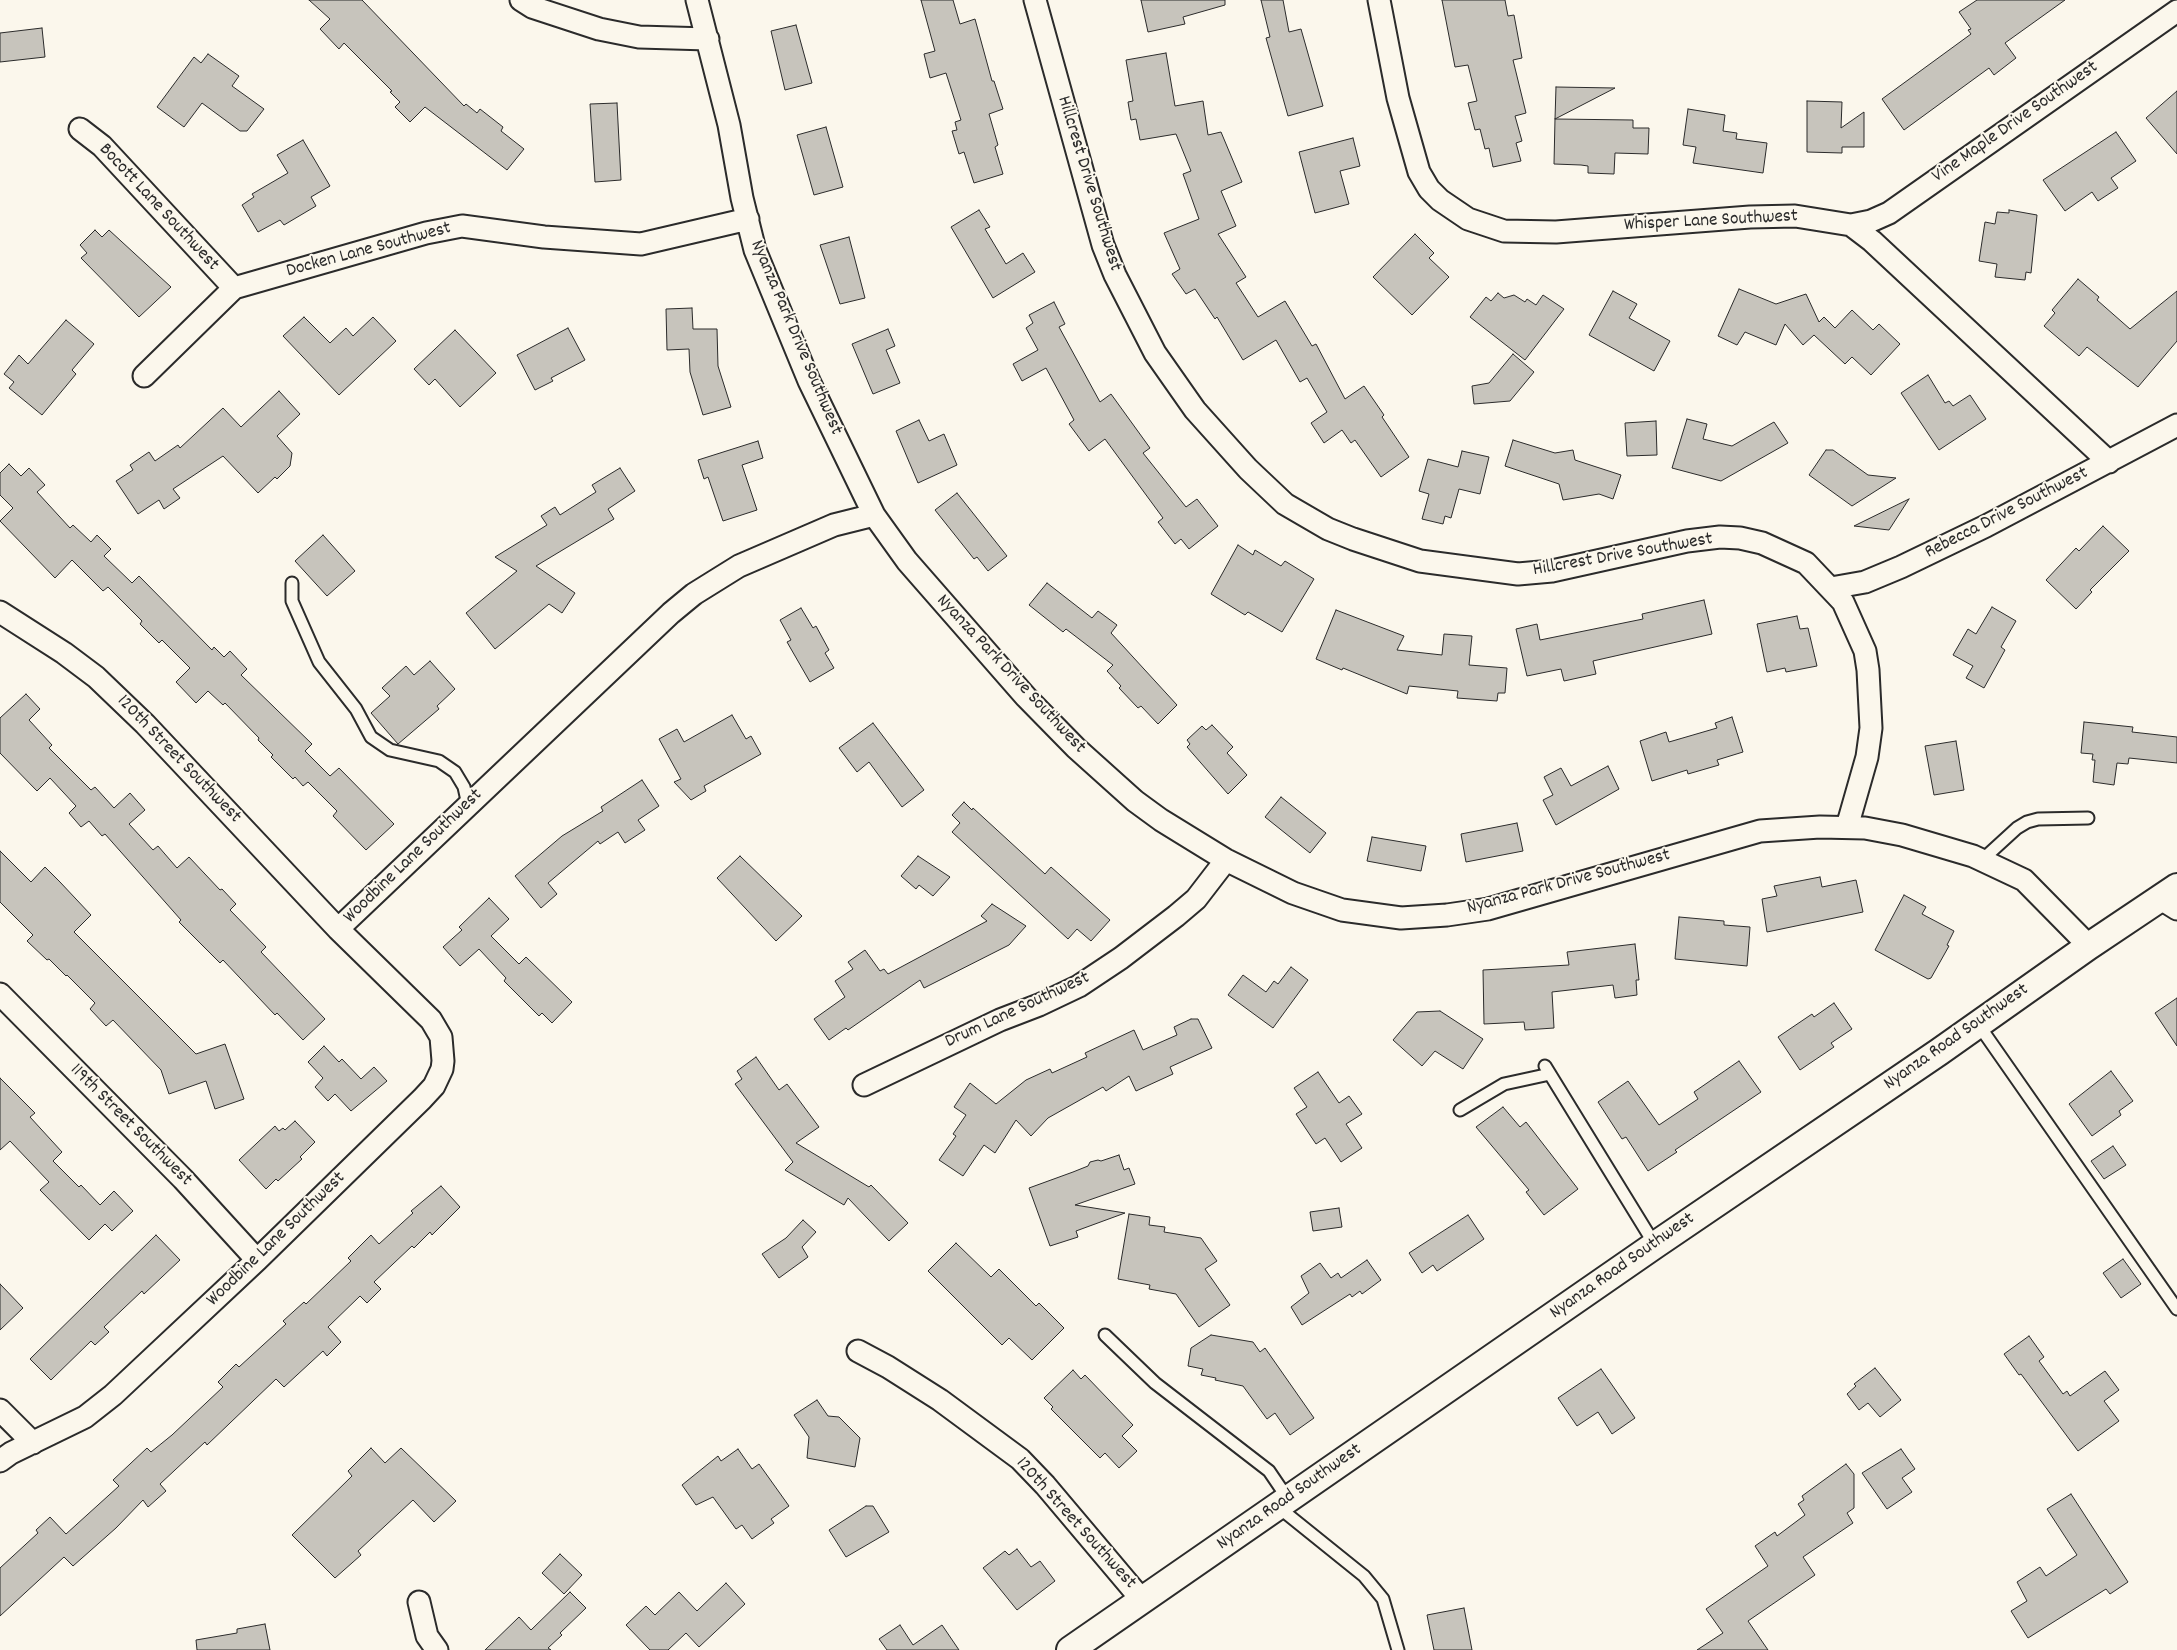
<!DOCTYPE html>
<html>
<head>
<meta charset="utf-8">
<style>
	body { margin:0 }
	canvas { display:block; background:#fbf7ec }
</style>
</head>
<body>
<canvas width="2177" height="1650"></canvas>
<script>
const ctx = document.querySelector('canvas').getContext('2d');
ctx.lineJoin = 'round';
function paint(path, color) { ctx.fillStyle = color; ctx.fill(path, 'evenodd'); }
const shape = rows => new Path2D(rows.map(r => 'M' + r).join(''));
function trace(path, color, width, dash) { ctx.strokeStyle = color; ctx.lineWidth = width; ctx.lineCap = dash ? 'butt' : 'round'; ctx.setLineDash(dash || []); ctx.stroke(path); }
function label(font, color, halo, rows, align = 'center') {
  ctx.font = font + ' Dekko,sans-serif'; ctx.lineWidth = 4; ctx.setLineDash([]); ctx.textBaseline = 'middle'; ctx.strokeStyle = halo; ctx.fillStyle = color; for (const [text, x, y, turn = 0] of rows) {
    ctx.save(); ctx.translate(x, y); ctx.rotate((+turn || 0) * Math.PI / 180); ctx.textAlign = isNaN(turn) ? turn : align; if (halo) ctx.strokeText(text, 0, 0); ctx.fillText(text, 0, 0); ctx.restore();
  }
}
const building = shape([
	[309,0,362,0,464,106,466,104,477,113,480,109,503,127,501,131,524,149,507,170,425,107,410,122,395,107,400,102,390,92,392,91,344,43,339,49,320,29,330,19,309,0],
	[921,0,953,0,960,24,975,19,992,81,994,81,1003,109,989,114,998,145,995,147,1003,174,974,183,964,152,959,154,952,131,957,130,955,122,961,120,946,73,930,78,924,54,935,51,921,0],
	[1141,0,1225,0,1225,5,1183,17,1185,24,1148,32,1141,0],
	[1261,0,1283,0,1289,32,1301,29,1323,106,1288,116,1266,38,1270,37,1261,0],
	[1442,0,1505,0,1508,16,1514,15,1522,58,1513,60,1526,113,1515,116,1522,141,1516,143,1521,161,1493,167,1489,148,1485,149,1480,129,1475,130,1468,103,1477,101,1468,65,1455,67,1442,0],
	[1977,0,2065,0,2005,43,2016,58,1994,75,1989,68,1904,130,1882,99,1971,34,1968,30,1971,29,1959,12,1977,0],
	[796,25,812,83,785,90,771,31,796,25],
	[42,28,45,57,0,62,0,33,42,28],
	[1166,53,1175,106,1203,101,1208,135,1221,132,1242,182,1221,191,1236,226,1218,234,1246,277,1236,283,1258,317,1285,301,1312,346,1316,344,1345,399,1364,386,1384,415,1382,417,1409,457,1381,477,1355,440,1351,443,1342,430,1324,443,1311,423,1327,412,1307,378,1300,382,1276,340,1243,360,1217,317,1215,319,1195,289,1186,294,1172,274,1180,269,1164,233,1199,219,1183,174,1191,171,1176,134,1140,140,1136,119,1131,120,1128,102,1133,101,1126,60,1166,53],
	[208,54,239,76,232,86,264,109,247,131,240,131,202,103,184,127,157,107,194,57,201,63,208,54],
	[1556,87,1615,88,1555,119,1556,87],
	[2177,91,2177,154,2146,118,2177,91],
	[1807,101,1842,102,1841,128,1864,112,1864,147,1842,147,1842,153,1807,152,1807,101],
	[617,103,621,180,595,182,590,104,617,103],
	[1688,109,1725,115,1723,131,1737,133,1736,139,1767,143,1763,173,1693,163,1696,147,1683,145,1688,109],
	[1555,119,1633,120,1633,128,1649,128,1648,154,1615,153,1614,174,1588,173,1588,166,1581,165,1554,164,1555,119],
	[826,127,843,187,814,195,797,135,826,127],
	[2116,132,2136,161,2111,178,2118,188,2098,201,2092,192,2065,211,2043,180,2116,132],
	[1353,138,1360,166,1340,171,1349,204,1315,213,1299,152,1353,138],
	[303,140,330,186,311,197,316,206,284,225,280,220,258,232,242,205,254,197,252,194,288,173,277,155,303,140],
	[979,210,990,227,985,229,1006,264,1023,253,1035,272,993,298,951,227,979,210],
	[2009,210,2037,215,2031,273,2026,272,2025,280,1995,277,1997,264,1979,261,1985,222,1995,224,1997,212,2009,213,2009,210],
	[95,230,102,237,109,230,171,287,139,317,81,258,87,253,80,245,95,230],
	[1415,234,1434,253,1429,258,1449,277,1412,315,1373,277,1415,234],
	[849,237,865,298,840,304,820,245,849,237],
	[2078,279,2099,297,2097,300,2130,329,2177,291,2177,341,2138,387,2087,347,2079,356,2044,326,2055,313,2052,310,2078,279],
	[1739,289,1776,304,1806,294,1819,322,1824,317,1835,328,1852,310,1873,330,1879,324,1900,344,1871,375,1852,357,1845,364,1814,335,1803,345,1785,324,1776,345,1745,332,1737,345,1718,336,1739,289],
	[1613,291,1637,304,1629,318,1670,341,1654,371,1589,335,1613,291],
	[1498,293,1504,298,1514,295,1525,302,1527,299,1536,305,1543,295,1564,309,1525,360,1470,317,1486,297,1491,301,1498,293],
	[1054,302,1065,324,1059,327,1100,402,1111,394,1150,448,1143,453,1186,507,1197,499,1218,526,1189,549,1181,539,1175,544,1158,522,1163,518,1105,439,1089,451,1069,424,1074,420,1046,368,1022,381,1013,364,1038,350,1026,328,1033,323,1029,315,1054,302],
	[692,308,693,329,717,329,718,366,731,407,703,415,690,372,689,349,667,350,666,309,692,308],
	[304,317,330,343,346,328,353,336,373,317,396,341,339,395,283,336,304,317],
	[66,320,94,344,72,370,76,374,42,415,9,388,14,382,4,374,19,355,28,364,66,320],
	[568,328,585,360,551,378,553,381,535,390,517,355,568,328],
	[888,329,895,346,886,350,900,383,873,394,852,344,888,329],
	[455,330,496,373,460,407,435,379,429,385,414,369,455,330],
	[1513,354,1534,372,1510,401,1474,404,1472,386,1489,383,1513,354],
	[1928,375,1945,403,1949,401,1953,406,1970,395,1986,419,1939,450,1901,393,1928,375],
	[279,391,300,414,277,436,292,453,290,466,277,479,275,477,258,493,223,456,173,489,180,498,164,509,159,500,138,514,116,481,133,470,130,465,149,452,155,461,178,445,180,448,223,408,241,427,279,391],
	[1687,419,1707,424,1703,439,1732,446,1774,422,1788,443,1721,481,1672,468,1687,419],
	[919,420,929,441,944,434,957,465,918,483,896,431,919,420],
	[1656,421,1657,455,1627,456,1625,423,1656,421],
	[1513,440,1555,453,1573,450,1575,460,1621,475,1613,499,1599,494,1563,500,1559,484,1505,466,1513,440],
	[758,441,763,458,742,465,757,510,723,521,708,477,704,479,698,460,758,441],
	[1826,450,1833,450,1868,475,1896,478,1852,506,1809,475,1826,450],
	[1462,451,1489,457,1480,494,1459,489,1451,518,1445,516,1443,524,1422,519,1429,494,1419,491,1428,459,1458,467,1462,451],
	[9,464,21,476,29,468,45,485,37,492,70,528,73,525,91,542,97,535,111,549,104,556,132,583,139,576,212,650,214,647,224,657,230,651,247,669,241,675,312,744,305,751,330,776,339,768,394,824,366,850,333,816,337,811,308,782,303,786,295,777,293,779,271,757,273,755,258,740,259,738,225,703,223,705,208,691,196,703,176,682,190,668,162,640,159,643,140,624,142,621,108,587,103,591,72,560,55,578,0,521,13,508,0,495,0,473,9,464],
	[620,468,635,491,608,509,614,519,536,566,575,593,562,613,549,604,495,649,466,613,517,571,495,557,547,525,541,516,555,507,560,515,596,492,592,485,620,468],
	[957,493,1007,556,988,571,977,557,974,559,935,510,957,493],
	[1909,499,1889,530,1854,526,1909,499],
	[2103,526,2129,551,2090,590,2092,592,2076,609,2046,580,2076,548,2079,551,2103,526],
	[323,535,355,571,327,596,295,561,323,535],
	[1238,545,1253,555,1255,550,1281,566,1285,561,1314,579,1282,632,1248,612,1245,615,1211,594,1238,545],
	[1047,583,1092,618,1098,611,1117,625,1111,633,1177,705,1158,724,1141,706,1138,708,1119,688,1121,686,1107,671,1113,665,1066,629,1063,632,1029,605,1047,583],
	[1704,600,1712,634,1593,661,1596,674,1564,681,1561,669,1527,676,1516,629,1537,624,1540,640,1643,619,1642,614,1704,600],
	[1992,607,2016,621,2001,647,2005,650,1984,688,1966,678,1973,666,1953,655,1968,629,1976,634,1992,607],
	[801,608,813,628,816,626,829,650,825,653,834,668,810,682,787,642,791,640,780,620,801,608],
	[1336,610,1404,636,1397,650,1442,655,1444,634,1472,636,1469,665,1507,668,1505,693,1498,693,1497,701,1457,698,1458,691,1409,686,1407,694,1343,668,1342,670,1316,659,1336,610],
	[1797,616,1800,629,1808,628,1817,666,1786,672,1785,668,1767,672,1757,624,1797,616],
	[430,661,455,689,437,706,439,709,398,744,371,713,390,696,382,688,406,666,414,675,430,661],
	[26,694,40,709,29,720,52,745,49,748,91,790,95,787,114,808,130,793,145,810,129,824,153,850,158,846,177,868,189,857,220,890,222,889,236,904,230,910,266,947,261,952,325,1019,303,1040,277,1013,275,1015,223,960,220,963,179,922,181,920,105,834,102,836,89,821,81,827,69,813,76,806,50,778,37,791,0,753,0,718,26,694],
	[732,715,746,739,751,736,761,754,704,786,706,791,691,800,674,782,681,779,659,739,677,729,684,742,732,715],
	[1732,717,1743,752,1717,760,1719,765,1688,774,1687,770,1652,781,1640,741,1666,732,1669,742,1717,728,1715,723,1732,717],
	[2084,722,2133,727,2132,732,2177,737,2177,763,2129,758,2128,764,2117,763,2114,785,2093,782,2095,760,2092,760,2093,754,2081,753,2084,722],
	[873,723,924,790,902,807,869,762,857,772,839,748,873,723],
	[1212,725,1233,747,1227,753,1247,775,1228,794,1187,747,1190,744,1187,740,1202,726,1206,730,1212,725],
	[1956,741,1964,790,1934,795,1925,746,1956,741],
	[1608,766,1619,789,1556,825,1543,800,1553,795,1544,777,1561,768,1571,786,1608,766],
	[642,780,659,806,638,820,645,830,625,843,618,832,600,844,598,841,548,883,557,894,541,908,515,876,562,836,603,811,601,807,642,780],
	[1281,797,1326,833,1310,853,1265,817,1281,797],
	[964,802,972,810,973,808,1045,874,1051,867,1110,920,1091,941,1077,929,1068,939,952,832,960,823,952,815,964,802],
	[1517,823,1523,851,1466,862,1461,834,1517,823],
	[1372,837,1426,846,1421,871,1367,861,1372,837],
	[0,851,31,882,45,867,60,882,91,915,74,932,196,1054,225,1044,244,1099,215,1109,206,1081,169,1094,161,1070,113,1020,106,1026,90,1009,95,1003,67,975,66,976,49,959,47,960,27,941,33,935,0,902,0,851],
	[740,856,802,916,776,941,717,878,740,856],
	[918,856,950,877,933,896,919,885,916,889,901,876,918,856],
	[1820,877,1822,887,1856,880,1863,912,1767,932,1762,899,1777,896,1774,886,1820,877],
	[1904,895,1926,907,1922,914,1954,931,1947,945,1949,946,1931,978,1928,979,1875,950,1904,895],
	[489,898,509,919,491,936,519,964,526,957,572,1002,552,1023,542,1013,539,1016,504,981,506,978,479,949,460,966,443,947,462,930,459,927,489,898],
	[992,904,1026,926,1009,945,924,988,920,980,848,1030,846,1028,829,1040,814,1019,845,997,835,981,853,969,848,962,865,950,880,971,884,969,888,974,987,921,981,916,992,904],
	[1679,917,1724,921,1724,925,1750,927,1747,966,1675,959,1679,917],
	[1635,944,1639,980,1636,980,1637,995,1615,998,1613,985,1552,992,1554,1028,1525,1030,1524,1022,1484,1024,1483,970,1569,965,1567,952,1635,944],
	[1291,967,1308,980,1273,1028,1228,995,1243,975,1266,992,1274,981,1278,984,1291,967],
	[2177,998,2177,1046,2155,1013,2177,998],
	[1834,1003,1852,1029,1831,1043,1834,1047,1800,1070,1778,1037,1812,1014,1814,1017,1834,1003],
	[1440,1011,1483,1039,1463,1069,1435,1051,1422,1066,1393,1040,1417,1012,1440,1011],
	[1191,1019,1198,1019,1212,1048,1170,1067,1173,1074,1136,1091,1129,1076,1106,1091,1103,1087,1048,1118,1031,1136,1016,1120,995,1153,984,1145,963,1176,939,1160,956,1136,953,1134,966,1115,954,1107,970,1083,996,1104,1026,1080,1050,1069,1052,1073,1087,1057,1085,1053,1134,1030,1143,1050,1177,1035,1174,1027,1191,1019],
	[324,1046,339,1062,342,1059,361,1079,374,1067,387,1081,351,1111,335,1094,328,1101,315,1087,323,1078,308,1062,324,1046],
	[756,1057,779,1090,787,1084,819,1127,796,1143,869,1187,871,1185,908,1223,889,1241,848,1198,844,1205,785,1170,793,1162,735,1084,742,1079,737,1071,756,1057],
	[1739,1061,1761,1092,1675,1150,1677,1152,1648,1171,1626,1137,1622,1139,1598,1102,1628,1081,1659,1125,1698,1099,1694,1092,1739,1061],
	[2111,1071,2133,1101,2119,1111,2121,1115,2092,1136,2069,1104,2111,1071],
	[1318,1072,1339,1103,1349,1096,1362,1114,1346,1124,1362,1148,1341,1162,1325,1138,1316,1144,1296,1114,1307,1107,1294,1088,1318,1072],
	[0,1078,35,1113,30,1117,62,1152,53,1161,79,1187,81,1185,100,1205,114,1191,133,1211,112,1231,105,1224,89,1240,40,1190,49,1182,10,1141,0,1150,0,1078],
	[1503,1107,1520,1127,1526,1122,1578,1189,1544,1215,1526,1192,1529,1190,1476,1127,1503,1107],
	[295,1121,315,1142,300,1157,302,1159,278,1181,276,1179,266,1189,239,1160,275,1126,279,1131,283,1128,285,1130,295,1121],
	[2113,1146,2126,1165,2104,1179,2091,1161,2113,1146],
	[1119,1155,1124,1170,1129,1168,1135,1184,1075,1205,1125,1213,1076,1231,1078,1237,1050,1246,1029,1188,1073,1172,1088,1166,1090,1162,1098,1160,1101,1161,1119,1155],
	[441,1186,460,1207,432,1235,430,1232,414,1248,412,1246,374,1282,381,1289,367,1303,360,1296,328,1327,341,1342,327,1356,323,1351,284,1387,276,1379,207,1445,205,1442,160,1484,166,1491,148,1507,143,1500,116,1528,73,1566,64,1557,0,1616,0,1568,38,1533,36,1530,50,1517,66,1534,119,1486,113,1480,147,1448,151,1452,172,1435,223,1387,218,1382,236,1364,239,1367,286,1324,283,1321,304,1302,306,1304,351,1261,348,1258,371,1235,379,1244,413,1213,411,1211,441,1186],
	[1339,1208,1342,1227,1313,1231,1310,1212,1339,1208],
	[1129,1214,1150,1217,1149,1225,1165,1227,1164,1232,1201,1238,1217,1261,1205,1269,1230,1305,1199,1327,1176,1294,1149,1289,1150,1285,1118,1279,1129,1214],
	[1468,1215,1484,1239,1437,1271,1433,1265,1422,1273,1409,1253,1468,1215],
	[803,1220,816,1232,802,1247,808,1257,779,1278,762,1254,786,1238,803,1220],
	[156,1235,180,1260,144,1294,142,1291,104,1327,109,1332,95,1345,91,1341,51,1380,30,1359,156,1235],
	[956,1243,991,1277,999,1269,1036,1306,1039,1303,1064,1328,1032,1360,1009,1338,1002,1345,928,1271,956,1243],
	[2123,1259,2141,1284,2121,1298,2103,1273,2123,1259],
	[1367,1260,1381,1280,1362,1294,1360,1291,1352,1297,1350,1294,1302,1325,1291,1307,1309,1293,1301,1276,1320,1263,1331,1278,1338,1273,1341,1278,1367,1260],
	[0,1284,23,1308,0,1330,0,1284],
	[1211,1335,1253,1342,1260,1352,1265,1348,1314,1418,1290,1435,1275,1413,1267,1419,1243,1386,1215,1380,1216,1378,1201,1375,1203,1369,1188,1366,1191,1348,1211,1335],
	[2029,1336,2044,1357,2039,1361,2063,1394,2067,1391,2070,1396,2105,1371,2119,1390,2104,1401,2119,1421,2078,1451,2021,1374,2019,1375,2004,1354,2029,1336],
	[1875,1368,1901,1400,1880,1417,1868,1403,1859,1410,1847,1394,1856,1386,1854,1384,1875,1368],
	[1601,1369,1635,1418,1612,1434,1598,1412,1577,1426,1558,1398,1601,1369],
	[1073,1370,1081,1379,1085,1375,1133,1425,1122,1436,1137,1451,1119,1468,1105,1453,1100,1458,1051,1409,1053,1407,1044,1398,1073,1370],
	[817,1400,828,1416,839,1417,860,1438,855,1467,807,1458,809,1437,794,1415,817,1400],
	[371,1448,385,1463,401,1448,456,1501,434,1522,413,1500,358,1551,361,1555,335,1578,292,1535,352,1476,348,1471,371,1448],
	[738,1449,752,1469,759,1464,789,1506,771,1519,774,1523,752,1539,742,1525,736,1529,713,1497,696,1505,682,1485,718,1456,721,1461,738,1449],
	[1901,1449,1915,1469,1902,1478,1912,1492,1887,1509,1862,1473,1901,1449],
	[1846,1464,1854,1474,1854,1508,1847,1513,1853,1523,1803,1557,1815,1575,1748,1621,1768,1650,1697,1650,1723,1633,1706,1609,1768,1566,1755,1546,1775,1532,1777,1536,1805,1515,1798,1504,1804,1500,1802,1496,1846,1464],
	[2071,1494,2128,1582,2110,1594,2106,1589,2028,1638,2011,1611,2027,1601,2017,1582,2040,1567,2046,1576,2077,1555,2047,1509,2071,1494],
	[866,1506,873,1506,889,1532,846,1557,829,1530,866,1506],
	[1017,1549,1031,1567,1040,1561,1055,1581,1017,1610,983,1568,1005,1551,1009,1555,1017,1549],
	[560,1554,582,1575,564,1594,542,1573,560,1554],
	[726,1583,745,1604,699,1647,686,1633,668,1650,650,1650,626,1625,646,1606,655,1615,679,1592,697,1611,726,1583],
	[570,1592,586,1608,560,1633,562,1635,548,1648,551,1650,485,1650,519,1617,531,1630,570,1592],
	[1464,1608,1472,1650,1434,1650,1427,1615,1464,1608],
	[265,1624,270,1650,197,1650,196,1640,237,1633,237,1629,265,1624],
	[900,1625,913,1645,942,1625,959,1650,887,1650,879,1639,900,1625]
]);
paint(building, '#c7c4bc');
trace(building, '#2b2b2b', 1);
const service = shape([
	[292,583,292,601,319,662,356,709,371,737,390,750,439,761,455,772,464,787,468,805],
	[1982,860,2017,828,2027,822,2038,819,2088,818],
	[1978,1024,2177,1309],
	[1545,1066,1655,1245],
	[1460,1110,1504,1084,1550,1074],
	[1105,1335,1155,1383,1269,1471,1288,1499],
	[1277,1506,1364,1576,1383,1599,1398,1650]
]);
const minor = shape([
	[521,0,532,7,599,29,639,37,708,39],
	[697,0,729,125,742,198,755,250,809,381,874,515,907,561,1026,697,1076,748,1135,801,1161,820,1226,860,1293,893,1342,910,1401,918,1447,915,1488,909,1760,831,1820,827,1865,828,1902,835,1973,856,2024,880,2089,946],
	[1035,0,1103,245,1115,275,1155,353,1195,410,1248,469,1285,504,1328,529,1353,539,1420,561,1518,574,1552,571,1687,541,1720,537,1740,538,1762,543,1806,563,1843,602,1865,651,1868,670,1871,728,1867,757,1847,827],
	[1379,0,1398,98,1419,172,1429,189,1440,200,1468,219,1504,231,1556,232,1750,217,1795,216,1851,225,1872,241,2109,462],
	[80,129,102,146,234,288],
	[1851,225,1871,221,1889,213,2177,11],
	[144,376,234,288,426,233,462,226,544,237,641,244,748,219],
	[1831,588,1865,582,1901,567,1986,526,2177,425],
	[0,612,64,653,96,677,145,724,338,929,431,1020,441,1037,443,1061,442,1069,434,1086,422,1099,257,1260,113,1395,85,1417,11,1453,0,1461],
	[2161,899,2177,909],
	[338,929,671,613,694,594,739,566,834,525,874,515],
	[0,994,183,1179,257,1260],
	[864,1085,1000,1020,1039,1005,1079,986,1121,958,1176,916,1196,899,1226,860],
	[858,1351,888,1367,940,1400,1020,1459,1045,1485,1142,1600],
	[0,1410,33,1443],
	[419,1602,427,1636,437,1650]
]);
const tertiary = shape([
	[1070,1650,1655,1245,1939,1052,2089,946,2177,887]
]);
trace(service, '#2b2b2b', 15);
trace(minor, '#2b2b2b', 25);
trace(tertiary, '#2b2b2b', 30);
trace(service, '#fbf7ec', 11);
trace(minor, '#fbf7ec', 21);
trace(tertiary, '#fbf7ec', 26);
label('19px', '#2b2b2b', '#fbf7ec', [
	["Vine Maple Drive Southwest",2016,123,-35],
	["Hillcrest Drive Southwest",1088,184,73],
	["Bocott Lane Southwest",158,208,47],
	["Whisper Lane Southwest",1711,222,-3],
	["Docken Lane Southwest",369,251,-15],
	["Nyanza Park Drive Southwest",795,338,67],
	["Rebecca Drive Southwest",2007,514,-27],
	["Hillcrest Drive Southwest",1623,556,-10],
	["Nyanza Park Drive Southwest",1010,675,47],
	["120th Street Southwest",178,760,46],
	["Woodbine Lane Southwest",414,857,-44],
	["Nyanza Park Drive Southwest",1569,883,-15],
	["Drum Lane Southwest",1018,1011,-25],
	["Nyanza Road Southwest",1957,1038,-35],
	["119th Street Southwest",130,1126,45],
	["Woodbine Lane Southwest",277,1240,-44],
	["Nyanza Road Southwest",1623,1267,-35],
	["Nyanza Road Southwest",1290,1498,-35],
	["120th Street Southwest",1075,1524,48]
]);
</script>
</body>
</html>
